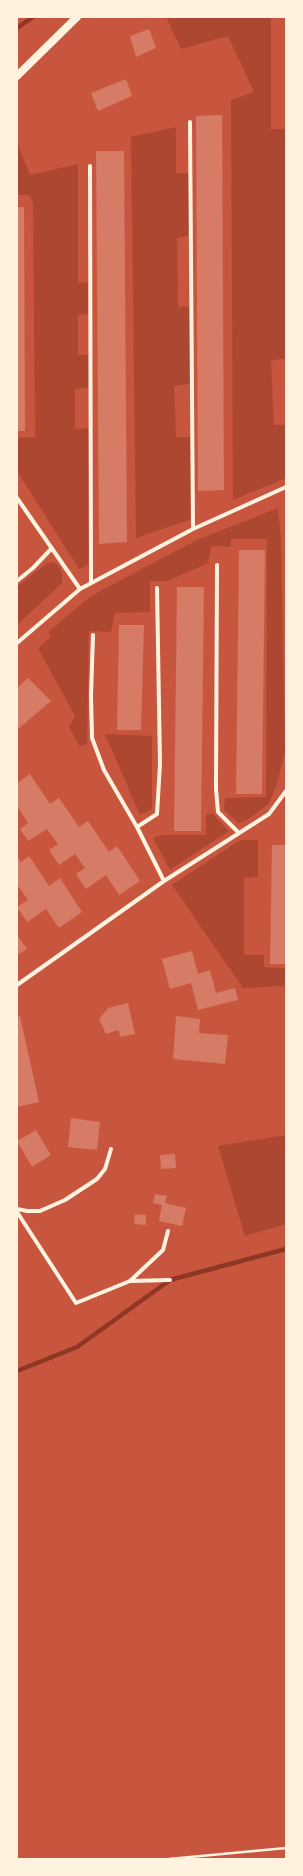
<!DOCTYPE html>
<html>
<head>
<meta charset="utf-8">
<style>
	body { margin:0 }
	#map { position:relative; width:303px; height:1876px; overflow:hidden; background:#c8553d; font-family:"Libre Baskerville",serif }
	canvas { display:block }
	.frame { position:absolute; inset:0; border:18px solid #fff3e0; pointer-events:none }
</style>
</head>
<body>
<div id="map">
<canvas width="303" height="1876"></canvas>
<div class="frame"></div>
</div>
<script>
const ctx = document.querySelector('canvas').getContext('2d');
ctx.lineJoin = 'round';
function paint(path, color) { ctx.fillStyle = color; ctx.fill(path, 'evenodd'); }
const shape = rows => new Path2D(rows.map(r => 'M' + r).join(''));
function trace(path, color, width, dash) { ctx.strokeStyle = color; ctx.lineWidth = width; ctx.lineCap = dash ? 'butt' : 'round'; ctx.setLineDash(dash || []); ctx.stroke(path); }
paint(shape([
	[166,17,271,17,271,129,286,129,286,358,271,361,274,425,286,425,286,478,233,500,231,100,254,92,228,36,181,49],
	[176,127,176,173,190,173,190,235,177,238,178,307,190,306,190,384,174,386,176,437,191,437,192,519,136,538,131,137],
	[17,142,30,175,78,164,78,283,90,282,91,314,78,315,78,355,91,355,91,387,75,389,75,429,91,428,91,563,79,569,17,471,17,438,35,437,33,203,29,195,17,195],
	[278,508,281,539,285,752,278,780,269,804,247,820,238,823,224,810,225,798,266,797,267,539,231,539,231,547,211,546,208,563,168,581,150,581,150,612,115,613,111,632,89,631,87,744,80,747,69,727,75,716,38,648,51,637,48,632,86,600,100,591,197,540],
	[53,562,59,566,62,574,62,583,17,625,17,587,35,572,48,563],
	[105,734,152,736,152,809,140,815],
	[206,814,213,814,229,831,170,870,153,838,162,835,206,835],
	[240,840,258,840,258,877,244,878,244,955,264,955,264,967,286,968,286,986,243,988,172,885],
	[286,1135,286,1224,245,1236,218,1146]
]), '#ae4732');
trace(shape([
	[17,28,33,17],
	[17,1371,77,1347,170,1280,286,1249]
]), '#8f3625', 4.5);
paint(shape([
	[149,29,156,48,136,57,130,36],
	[126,79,132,96,98,111,91,93],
	[222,115,224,490,198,491,196,116],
	[96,151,124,151,127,542,99,544],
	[17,207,24,207,25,431,17,431],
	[239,550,265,550,262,794,236,794],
	[177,587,204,587,201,831,174,831],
	[119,625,144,625,141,730,117,730],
	[28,678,51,701,17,730,17,688],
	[30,774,50,804,59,798,79,827,88,821,109,852,117,846,140,881,119,895,106,875,86,889,76,874,85,868,75,854,59,865,49,850,58,844,47,829,28,841,20,829,28,823,17,806,17,783],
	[272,845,286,845,286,964,270,964],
	[17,856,21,862,29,856,49,886,60,878,82,912,59,928,46,909,27,922,17,907,28,900,19,887,17,888],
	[17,935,27,949,17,955],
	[192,951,198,974,210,970,216,993,235,988,238,1000,198,1010,191,983,170,989,162,959],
	[128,1003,135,1034,121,1037,118,1030,106,1034,99,1019,108,1008],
	[20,1016,39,1102,17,1107,17,1017],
	[176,1016,200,1019,199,1033,228,1035,225,1064,173,1059],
	[71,1118,100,1122,97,1150,68,1147],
	[36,1130,51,1155,32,1167,17,1141],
	[175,1154,176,1168,161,1169,160,1155],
	[155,1194,167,1196,165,1203,186,1208,182,1226,159,1221,162,1205,153,1203],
	[135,1214,146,1215,146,1225,134,1224]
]), '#d67c66');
trace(shape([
	[169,1859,286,1848]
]), '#fff3e0', 2.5);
trace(shape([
	[190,122,193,529],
	[90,166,91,583],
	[17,498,80,589],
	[217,565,216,789,218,812,239,833],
	[17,581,33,568,52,548],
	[93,635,91,696,92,738,104,770,137,827,164,881],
	[17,643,80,589,193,529,286,487],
	[137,827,157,814,160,764,157,588],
	[17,985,164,881,269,814,286,791],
	[17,1209,27,1211,40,1211,65,1200,97,1179,105,1169,111,1149],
	[17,1212,76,1303,130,1281,170,1280],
	[130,1281,163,1250,168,1231]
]), '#fff3e0', 4);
trace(shape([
	[17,76,77,17]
]), '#fff3e0', 8);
</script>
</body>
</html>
